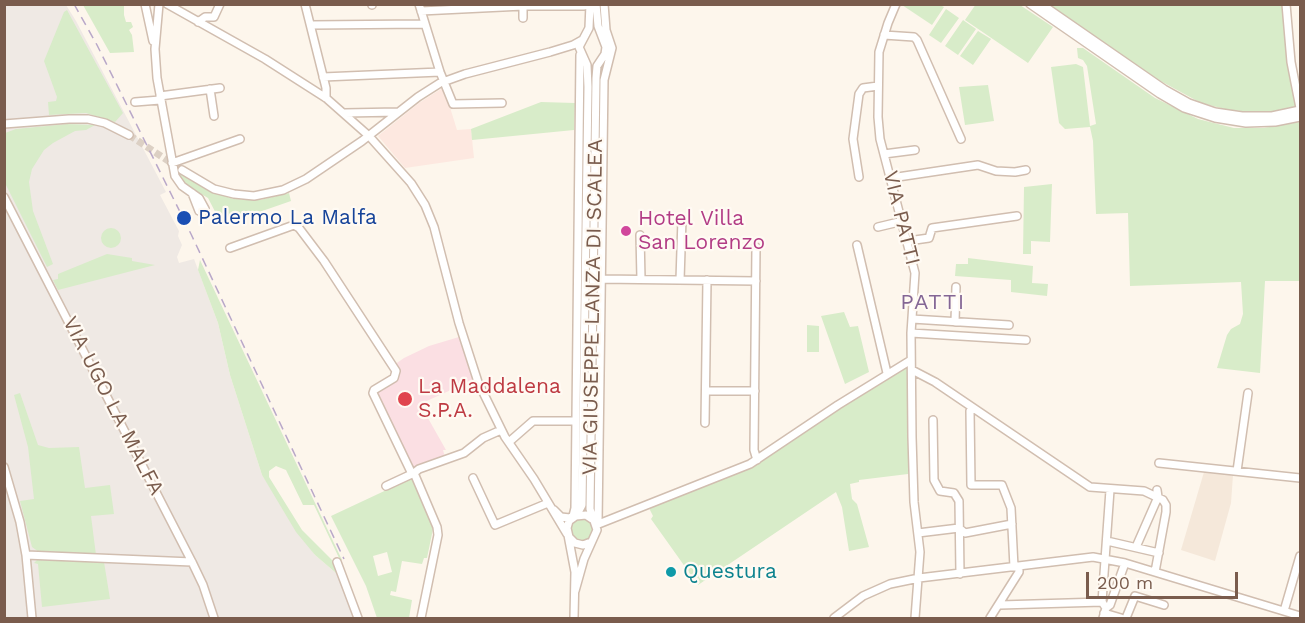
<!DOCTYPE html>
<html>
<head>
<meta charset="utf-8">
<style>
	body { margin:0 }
	#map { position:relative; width:1305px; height:623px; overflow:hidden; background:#fdf6ec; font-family:"Work Sans",sans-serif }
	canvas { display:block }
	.frame { position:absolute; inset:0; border:6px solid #7a5c4d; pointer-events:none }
	.scale { position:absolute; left:1086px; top:572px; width:152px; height:27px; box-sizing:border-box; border:3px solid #7a5c4d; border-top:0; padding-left:8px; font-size:18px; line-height:21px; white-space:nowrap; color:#7a5c4d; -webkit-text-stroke:4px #fffaf3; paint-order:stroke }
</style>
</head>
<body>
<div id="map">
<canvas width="1305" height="623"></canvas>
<div class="frame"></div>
<div class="scale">200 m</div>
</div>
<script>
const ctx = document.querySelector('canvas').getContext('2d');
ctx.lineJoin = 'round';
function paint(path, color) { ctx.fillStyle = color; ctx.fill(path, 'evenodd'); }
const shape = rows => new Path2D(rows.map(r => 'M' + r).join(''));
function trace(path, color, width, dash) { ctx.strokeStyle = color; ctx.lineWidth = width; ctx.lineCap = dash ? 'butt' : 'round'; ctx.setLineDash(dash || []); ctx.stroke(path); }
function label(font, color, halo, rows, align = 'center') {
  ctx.font = font + ' "Work Sans",sans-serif'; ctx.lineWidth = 4.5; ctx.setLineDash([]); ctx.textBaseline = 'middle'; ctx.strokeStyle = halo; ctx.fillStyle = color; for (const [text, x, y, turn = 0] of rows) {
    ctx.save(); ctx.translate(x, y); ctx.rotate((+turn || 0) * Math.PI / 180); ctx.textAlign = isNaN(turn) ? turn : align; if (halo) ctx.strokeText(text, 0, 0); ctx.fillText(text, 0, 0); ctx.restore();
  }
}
paint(shape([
	[1204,472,1233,475,1231,503,1215,561,1181,550]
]), '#f5e8da');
paint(shape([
	[441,89,445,91,457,130,471,129,474,158,405,168,378,136,419,103]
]), '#fde8e0');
paint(shape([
	[4,5,66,5,76,21,166,192,160,195,179,231,178,236,182,245,177,257,179,263,194,259,218,323,230,375,262,475,315,555,343,579,349,596,346,599,356,618,5,618]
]), '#efe9e4');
paint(shape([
	[459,337,473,380,420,404,446,450,443,450,445,457,415,467,411,466,375,393,396,380,399,372,394,365,404,358,429,346]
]), '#fbdfe3');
paint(shape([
	[976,4,1020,5,1053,27,1028,63,965,20],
	[83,5,131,5,124,6,124,15,126,22,131,22,133,27,129,30,132,35,134,52,110,53],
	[902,5,940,5,944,7,932,25],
	[1050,5,1284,5,1297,106,1274,111,1253,112,1229,110,1201,103,1155,78],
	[946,9,959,18,941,43,929,35],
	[67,10,123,113,115,122,86,113,49,115,48,102,56,101,57,97,44,61,64,12],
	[963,20,976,29,958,55,945,46],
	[978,31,991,39,973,65,960,56],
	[1077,48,1083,48,1155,98,1198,119,1234,128,1263,128,1300,122,1300,281,1265,281,1260,373,1217,368,1227,335,1231,329,1240,324,1243,314,1241,282,1130,286,1128,213,1096,214,1093,141,1090,127,1065,129,1059,123,1051,67,1076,64,1083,67,1090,126,1096,124,1087,66,1083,60,1078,58],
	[988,85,994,121,965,125,959,87],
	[541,102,575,103,574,130,472,140,471,129],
	[67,124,95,125,86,130,75,131,53,143,44,150,32,169,29,182,33,211,53,264,47,267,5,183,5,133,16,129],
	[178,172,209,191,234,199,260,200,289,193,291,201,222,225,208,198,186,185,179,177],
	[1052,184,1050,242,1031,241,1031,254,1023,254,1024,187],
	'101 238a10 10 0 1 1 20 0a10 10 0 1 1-20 0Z',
	[107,254,132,258,132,261,155,265,58,290,53,280,58,279,58,274],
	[968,258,1033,266,1032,283,1048,284,1047,296,1011,292,1011,280,955,276,956,264,968,264],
	[200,260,342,560,340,560,314,505,303,505,286,470,276,466,269,471,269,477,302,530,335,563,343,579,315,555,296,532,262,475,230,375,218,323,198,270],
	[844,312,850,327,858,326,869,372,845,384,821,316],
	[807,325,819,326,819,352,807,352],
	[909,363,908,474,859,480,859,482,850,484,852,499,857,504,869,547,849,551,842,507,836,492,698,585,651,519,653,516,649,508,726,476,809,428],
	[20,393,38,445,49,448,79,447,85,488,110,485,114,514,91,516,96,555,39,552,32,547,20,501,34,499,28,447,14,395],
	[410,479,413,480,433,529,427,558,424,558,422,564,402,561,396,592,391,591,390,595,412,600,409,618,377,618,366,586,331,516],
	[387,552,392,572,378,576,373,556],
	'571 530a11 11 0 1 1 22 0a11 11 0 1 1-22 0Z',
	[37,560,104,562,110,599,42,607,38,564,34,563]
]), '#d8ecc9');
trace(shape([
	[129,135,182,170]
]), '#dcd0c4', 7, [7, 3.5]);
const minor = shape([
	[145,4,153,41],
	[159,4,155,49,157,78,175,176,182,186,199,198,205,209,203,212,199,211,192,193],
	[167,4,265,59,326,98,369,136,411,183,425,205,434,227,459,323,478,382,505,437,534,479,567,534],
	[305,4,326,88,326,98],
	[372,4,372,5],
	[419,4,440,72,453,104,502,103],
	[523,4,523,18],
	[896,4,888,23,879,52,878,117,880,139,915,273,911,333,912,437,914,502,920,552,915,618],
	[1030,4,1160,94,1184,108,1215,118,1246,123,1275,122,1300,117],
	[1041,4,1164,89,1189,103,1215,112,1242,116,1272,116,1300,110],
	[1286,4,1291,62,1300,108],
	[421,11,523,6,584,6],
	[198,22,205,17,214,17,220,4],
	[311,25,425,24],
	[884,35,914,37,917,40,961,139],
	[323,77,440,72],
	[210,89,214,116],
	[160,96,220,88],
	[135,102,160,100],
	[345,113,398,112],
	[4,124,69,119,88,119,105,123,129,135],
	[884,154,915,150],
	[172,163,240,139],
	[182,170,214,189,234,194,254,196,283,190,306,179,362,141,418,97,440,83,465,74,550,52,573,45,582,40],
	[859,177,853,139,859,94,863,88,878,86],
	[891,178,978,165,996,171,1015,172,1026,170],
	[4,197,192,562,203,585,214,618],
	[878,227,903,221],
	[640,235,641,279],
	[908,241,929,238,932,228,1017,216],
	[857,245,887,373],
	[756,247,754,450,757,460],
	[230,248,294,225,299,228,324,261,396,371,394,378,374,390,373,393,412,474],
	[601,279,756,281],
	[680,280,682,219],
	[912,319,1009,325],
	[955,322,956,287],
	[911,333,1026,340],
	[912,370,935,382,1090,487,1144,491,1163,500,1166,505,1166,512,1155,572],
	[706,391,755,391],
	[972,408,970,411,971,485,1002,485,1011,508,1014,567],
	[933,420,934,480,940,491,954,493,959,501,960,574],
	[705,423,707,280],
	[509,442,533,421,575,421],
	[1159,463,1300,478],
	[4,467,20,522,26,555,32,618],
	[1237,471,1248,393],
	[414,473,419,469,464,453,483,438,501,430],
	[473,478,495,525,548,503],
	[386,486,414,473,437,527,438,535,421,618],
	[554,510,561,517,570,518,573,516,575,508,580,55],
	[576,516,582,505,588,87,587,65,579,47,589,28,590,4],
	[598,523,604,80,612,48,606,30,604,4],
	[596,525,750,464,838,405,911,360],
	[918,533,959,528,965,533,1012,524],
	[568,535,575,572,574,618],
	[1107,541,1159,553],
	[591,542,583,545,575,543,569,537,567,528,569,521,576,516,586,515,592,519],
	[1136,547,1158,497,1157,490],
	[26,555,192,562],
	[337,562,358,618],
	[575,591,584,559,597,530,590,509,596,78,597,66,605,54,606,47,598,26,596,4],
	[1000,605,1102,602],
	[1106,608,1102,602,1110,490],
	[1284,611,1300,556],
	[1104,613,1121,618],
	[834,618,863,596,890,584,919,578,1093,557,1125,563,1300,616],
	[990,618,1019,572,1019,567],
	[1103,618,1106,608,1110,605,1125,563],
	[1126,618,1135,596,1164,605]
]);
trace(minor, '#d1beb0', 10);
trace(minor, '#fff', 7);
trace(shape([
	[74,4,97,45,191,234,344,559]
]), '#b9a8c9', 1.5, [9, 6]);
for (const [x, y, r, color] of [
	[184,218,8,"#1a4fb4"],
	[626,231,6,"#d1479c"],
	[405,399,8,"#e0444e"],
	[671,572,6,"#0f9aa8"]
]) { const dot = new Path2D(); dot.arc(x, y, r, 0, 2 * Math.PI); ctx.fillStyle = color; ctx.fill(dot); trace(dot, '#fffaf3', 2); }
label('21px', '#164399', '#fffaf3', [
	["Palermo La Malfa",198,218]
], 'left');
label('21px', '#7a5c4d', '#fffaf3', [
	["VIA PATTI",901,218,76],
	["VIA GIUSEPPE LANZA DI SCALEA",593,307,-89],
	["VIA UGO LA MALFA",113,406,63]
]);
label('21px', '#b23c85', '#fffaf3', [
	["Hotel Villa",638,219],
	["San Lorenzo",638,243]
], 'left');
label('21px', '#be3a42', '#fffaf3', [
	["La Maddalena",418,387],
	["S.P.A.",418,411]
], 'left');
label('21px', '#0d838f', '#fffaf3', [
	["Questura",683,572]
], 'left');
ctx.letterSpacing = '1.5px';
label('22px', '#846695', '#fffaf3', [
	["PATTI",933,303]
]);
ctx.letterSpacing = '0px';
</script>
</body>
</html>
